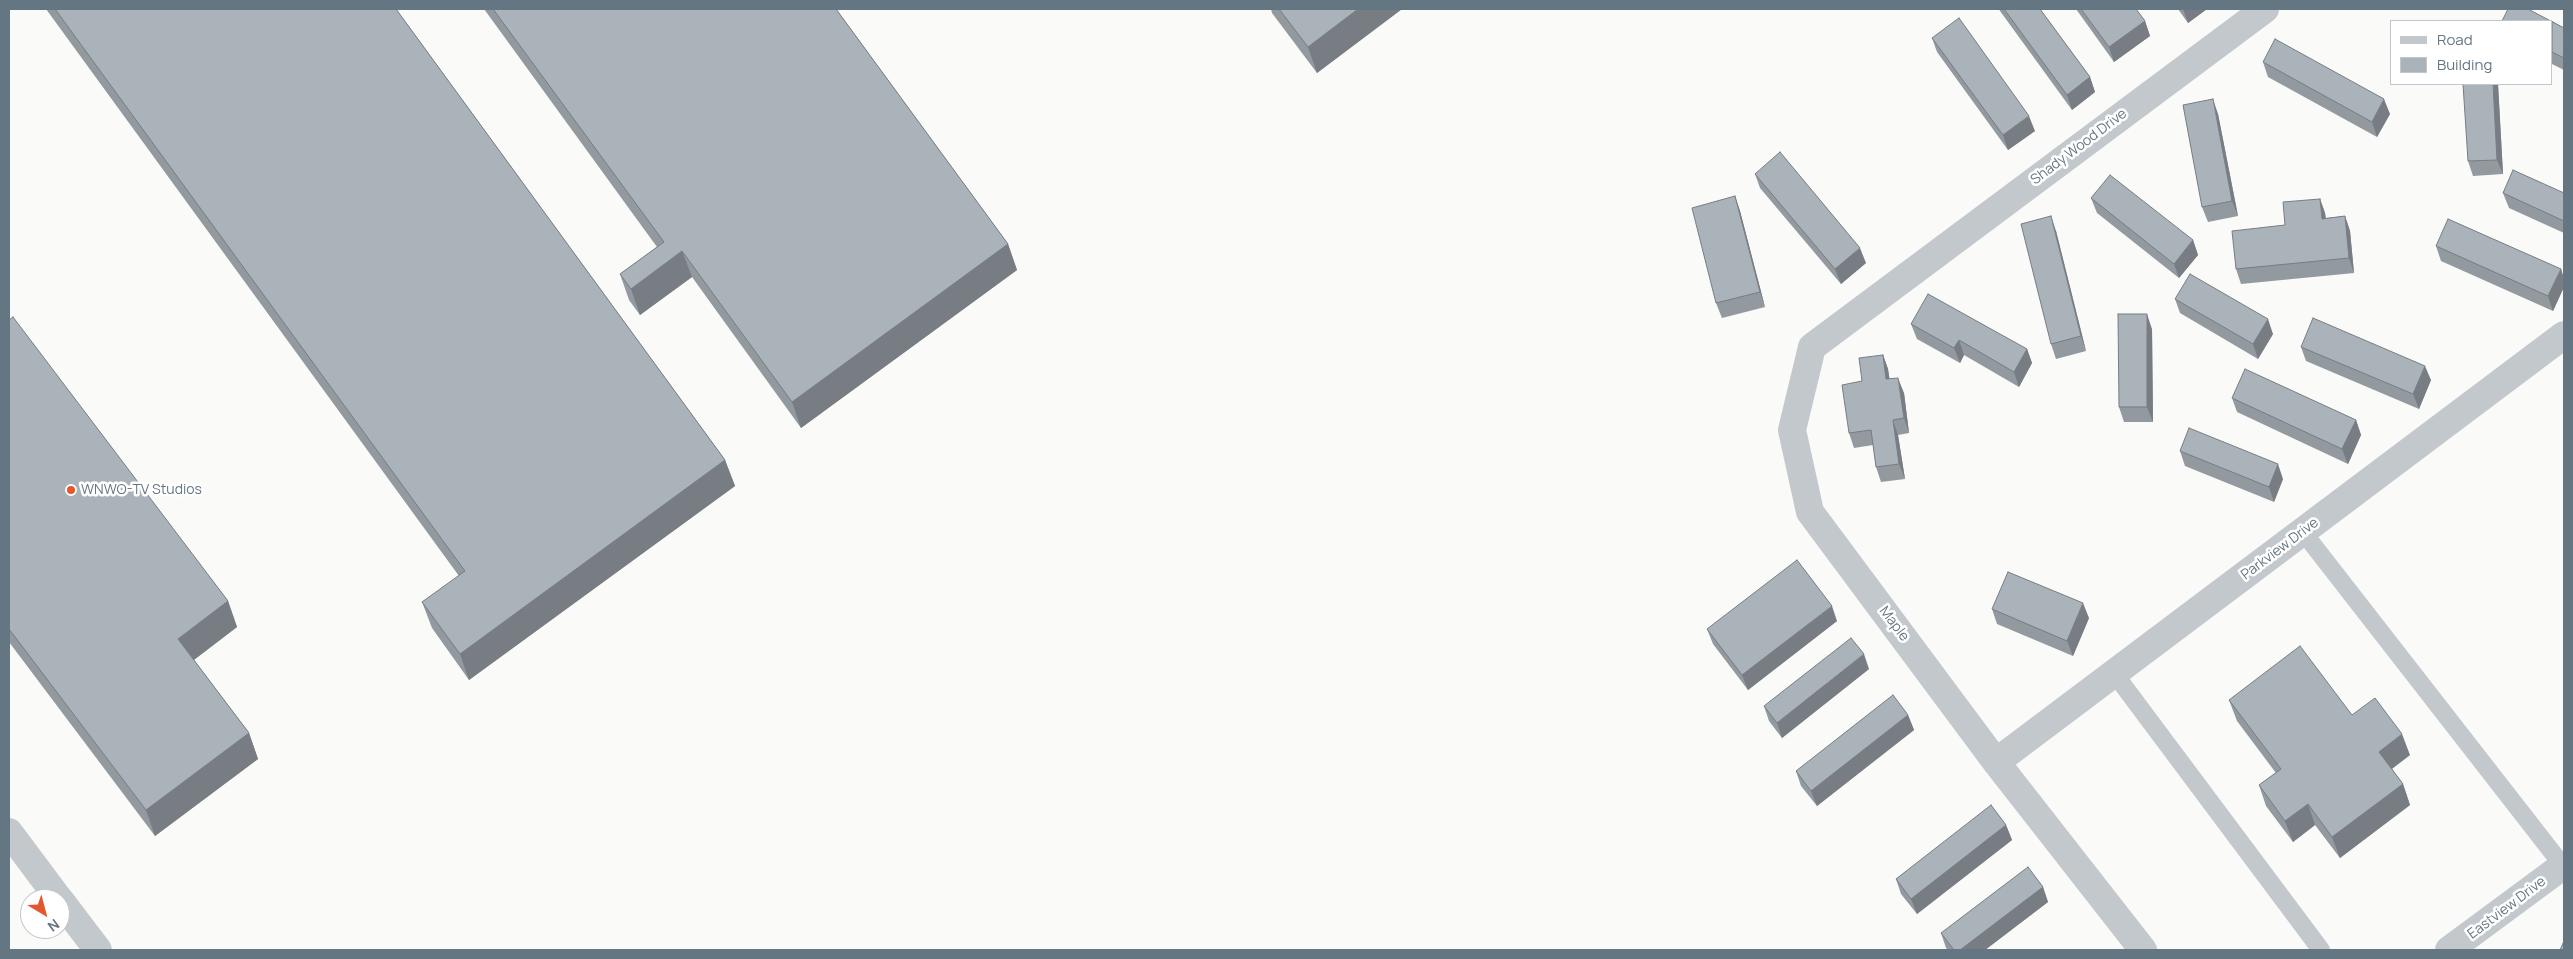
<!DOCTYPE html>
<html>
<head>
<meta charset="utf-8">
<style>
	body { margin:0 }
	#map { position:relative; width:2573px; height:959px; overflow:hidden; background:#fafaf8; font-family:Manrope,sans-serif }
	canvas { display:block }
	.frame { position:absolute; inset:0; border:10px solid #657683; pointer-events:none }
	.legend { position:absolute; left:2390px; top:20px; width:162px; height:65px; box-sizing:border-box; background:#fff; border:1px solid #c1c8cd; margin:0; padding:6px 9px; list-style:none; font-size:15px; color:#657683 }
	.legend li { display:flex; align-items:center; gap:10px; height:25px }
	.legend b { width:25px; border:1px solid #c1c8cd }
	.north { position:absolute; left:20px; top:889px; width:50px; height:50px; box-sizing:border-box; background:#fff; border:1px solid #c1c8cd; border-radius:50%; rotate:143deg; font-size:14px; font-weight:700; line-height:20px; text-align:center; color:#657683 }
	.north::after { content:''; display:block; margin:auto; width:18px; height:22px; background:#e4572e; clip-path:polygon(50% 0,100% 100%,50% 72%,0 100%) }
</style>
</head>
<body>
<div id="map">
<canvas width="2573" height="959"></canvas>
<div class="frame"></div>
<ul class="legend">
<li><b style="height:6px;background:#c3c8cc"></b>Road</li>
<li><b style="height:14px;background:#aab3b9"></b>Building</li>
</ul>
<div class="north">N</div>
</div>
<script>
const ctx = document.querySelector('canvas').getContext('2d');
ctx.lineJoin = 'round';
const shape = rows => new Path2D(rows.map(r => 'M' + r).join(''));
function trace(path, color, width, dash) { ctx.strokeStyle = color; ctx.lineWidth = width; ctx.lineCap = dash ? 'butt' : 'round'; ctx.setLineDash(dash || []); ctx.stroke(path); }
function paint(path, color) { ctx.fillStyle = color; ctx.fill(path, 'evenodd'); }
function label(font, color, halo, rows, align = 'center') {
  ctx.font = font + ' Manrope,sans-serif'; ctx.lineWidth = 5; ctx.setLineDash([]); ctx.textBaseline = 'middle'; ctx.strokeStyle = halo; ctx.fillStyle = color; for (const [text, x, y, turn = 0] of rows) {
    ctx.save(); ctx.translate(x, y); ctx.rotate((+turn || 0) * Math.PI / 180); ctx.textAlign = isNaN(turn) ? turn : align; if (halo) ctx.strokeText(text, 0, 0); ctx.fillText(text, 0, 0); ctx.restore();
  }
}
trace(shape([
	[2303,532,2563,866],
	[2114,673,2321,950]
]), '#c3c8cc', 18);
trace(shape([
	[1996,762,2564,335],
	[9,832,59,899],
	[60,900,98,950],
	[2143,950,1996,762,1810,512,1792,430,1812,347,2265,9],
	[2449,950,2564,865]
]), '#c3c8cc', 28);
paint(shape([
	[46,9,396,9,725,460,735,486,469,680,432,628,422,602,459,576],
	[484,9,836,9,1008,244,1017,270,801,428,692,277,640,315,629,300,620,274,657,247],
	[1271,9,1402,9,1317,73,1272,13],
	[1999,9,2040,9,2090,77,2095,92,2072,110,2000,11],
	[2076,9,2136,9,2145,21,2150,36,2114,62],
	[2178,9,2207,9,2188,23],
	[2552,21,2564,28,2564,70,2552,64],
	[1932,38,2035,131,2008,150,1937,52],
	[2263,62,2390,114,2377,137,2268,77],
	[2498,84,2503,174,2473,176,2468,161],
	[2218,114,2238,216,2208,222,2202,207],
	[1755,174,1866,263,1841,284,1760,188],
	[2503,193,2564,193,2564,233,2509,208],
	[1735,196,1740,211,1765,307,1722,318,1716,303],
	[2091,198,2193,240,2198,255,2179,278,2097,213],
	[2320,199,2325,213,2326,218,2345,216,2350,231,2354,273,2241,284,2236,269,2285,225],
	[2056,231,2086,351,2056,359,2051,344],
	[2436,246,2561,269,2564,279,2564,287,2553,311,2441,261],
	[2175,299,2273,334,2258,359,2180,313],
	[9,320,228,601,237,627,194,660,249,733,258,759,155,836,9,642],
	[1911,324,2027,349,2032,363,2019,387,1964,355,1960,363,1917,339],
	[2152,329,2153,422,2124,422,2119,407],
	[2301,347,2431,380,2419,409,2306,361],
	[1883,355,1888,369,1889,379,1904,393,1909,433,1898,435,1905,479,1881,482,1876,467,1873,445,1854,448,1849,433,1862,381],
	[2232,398,2356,420,2361,435,2348,464,2237,412],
	[2180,451,2283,479,2274,502,2185,466],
	[1992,609,2089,618,2073,656,1997,624],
	[1837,621,1748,690,1713,644,1707,629],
	[1869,669,1782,738,1769,721,1764,706],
	[2229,700,2352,715,2410,755,2392,769,2403,784,2410,805,2340,858,2315,825,2293,842,2266,806,2259,785,2276,773,2237,721],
	[1908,715,1914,730,1817,806,1801,786,1796,771],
	[2006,825,2012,840,1917,914,1901,894,1896,879],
	[2043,887,2048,902,1985,950,1948,950,1946,948,1941,933]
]), '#929a9f');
paint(shape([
	[1358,9,1402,9,1317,73,1308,47],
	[2183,9,2207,9,2188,23],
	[2145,21,2150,36,2114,62,2109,47],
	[2090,77,2095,92,2072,110,2067,95],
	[2493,84,2498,84,2503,174,2497,160],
	[2213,99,2218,114,2238,216,2232,201],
	[2384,99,2390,114,2377,137,2372,122],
	[2029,116,2035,131,2008,150,2003,135],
	[1735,196,1740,211,1765,307,1760,292],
	[2320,199,2325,213,2327,233,2322,219],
	[2051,216,2056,231,2086,351,2081,336],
	[2345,216,2350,231,2354,273,2349,258],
	[2193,240,2198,255,2179,278,2174,264],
	[1008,244,1017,270,801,428,792,402],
	[1860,248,1866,263,1841,284,1835,269],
	[682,251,692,277,640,315,631,289],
	[2561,269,2564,279,2564,287,2553,311,2548,296],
	[2147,314,2152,329,2153,422,2147,407],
	[2268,319,2273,334,2258,359,2253,344],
	[1959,340,1964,355,1960,363,1954,348],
	[2027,349,2032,363,2019,387,2014,372],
	[1883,355,1888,369,1892,394,1886,379],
	[2425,366,2431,380,2419,409,2413,394],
	[1898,378,1904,393,1909,433,1904,418],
	[1893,420,1898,435,1905,479,1899,464],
	[2356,420,2361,435,2348,464,2342,449],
	[725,460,735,486,469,680,460,654],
	[2278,464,2283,479,2274,502,2269,487],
	[228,601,237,627,187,665,178,639],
	[2083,603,2089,618,2073,656,2067,641],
	[1832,606,1837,621,1748,690,1742,675],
	[1864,654,1869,669,1782,738,1777,723],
	[1908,715,1914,730,1817,806,1811,791],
	[249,733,258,759,155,836,146,810],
	[2402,734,2410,755,2386,773,2379,752],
	[2403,784,2410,805,2340,858,2332,837],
	[2308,804,2315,825,2293,842,2285,821],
	[2006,825,2012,840,1917,914,1911,899],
	[2043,887,2048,902,1985,950,1960,950]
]), '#777d82');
const building = shape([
	[55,9,396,9,725,460,460,654,422,602,465,571,55,9],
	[493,9,836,9,1008,244,792,402,682,251,631,289,620,274,664,242,493,9],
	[1279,9,1358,9,1308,47,1279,9],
	[2004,9,2040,9,2090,77,2067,95,2004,9],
	[2081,9,2136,9,2145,21,2109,47,2081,9],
	[2508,9,2528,9,2564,28,2564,58,2552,52,2552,21,2502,21,2508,9],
	[1959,18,2029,116,2003,135,1932,38,1959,18],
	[2275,39,2384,99,2372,122,2263,62,2275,39],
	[2463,84,2493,84,2497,160,2468,161,2463,84],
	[2213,99,2232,201,2202,207,2183,105,2213,99],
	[1780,152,1860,248,1835,269,1755,174,1780,152],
	[2513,170,2564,193,2564,221,2503,193,2513,170],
	[2110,175,2193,240,2174,264,2091,198,2110,175],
	[1735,196,1760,292,1716,303,1692,208,1735,196],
	[2320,199,2322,219,2345,216,2349,258,2236,269,2232,231,2285,225,2283,202,2320,199],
	[2051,216,2081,336,2051,344,2021,224,2051,216],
	[2448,219,2561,269,2548,296,2436,246,2448,219],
	[2190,274,2268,319,2253,344,2175,299,2190,274],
	[1928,294,2027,349,2014,372,1959,340,1954,348,1911,324,1928,294],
	[2118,314,2147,314,2147,407,2119,407,2118,314],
	[13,317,228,601,178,639,249,733,146,810,9,629,9,320,13,317],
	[2313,318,2425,366,2413,394,2301,347,2313,318],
	[1883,355,1886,379,1898,378,1904,418,1893,420,1899,464,1876,467,1871,430,1849,433,1842,385,1862,381,1859,358,1883,355],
	[2245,369,2356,420,2342,449,2232,398,2245,369],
	[2189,428,2278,464,2269,487,2180,451,2189,428],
	[1797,560,1832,606,1742,675,1707,629,1797,560],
	[2008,572,2083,603,2067,641,1992,609,2008,572],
	[1851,638,1864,654,1777,723,1764,706,1851,638],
	[2300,646,2352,715,2375,698,2402,734,2379,752,2403,784,2332,837,2308,804,2285,821,2259,785,2281,769,2229,700,2300,646],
	[1893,695,1908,715,1811,791,1796,771,1893,695],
	[1991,805,2006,825,1911,899,1896,879,1991,805],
	[2028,867,2043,887,1960,950,1954,950,1941,933,2028,867],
	[2564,941,2564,950,2560,950,2564,941]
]);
paint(building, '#aab3b9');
trace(building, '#777d82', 1);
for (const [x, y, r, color] of [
	[71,490,5,"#e4572e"]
]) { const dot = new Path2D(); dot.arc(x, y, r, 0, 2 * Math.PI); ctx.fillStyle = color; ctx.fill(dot); trace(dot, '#fff', 2); }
label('14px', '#657683', '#fff', [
	["Shady Wood Drive",2079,147,-37],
	["Parkview Drive",2280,549,-37],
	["Maple",1894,624,53],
	["Eastview Drive",2507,908,-37]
]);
label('14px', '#657683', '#fff', [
	["WNWO-TV Studios",81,490]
], 'left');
</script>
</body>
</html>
